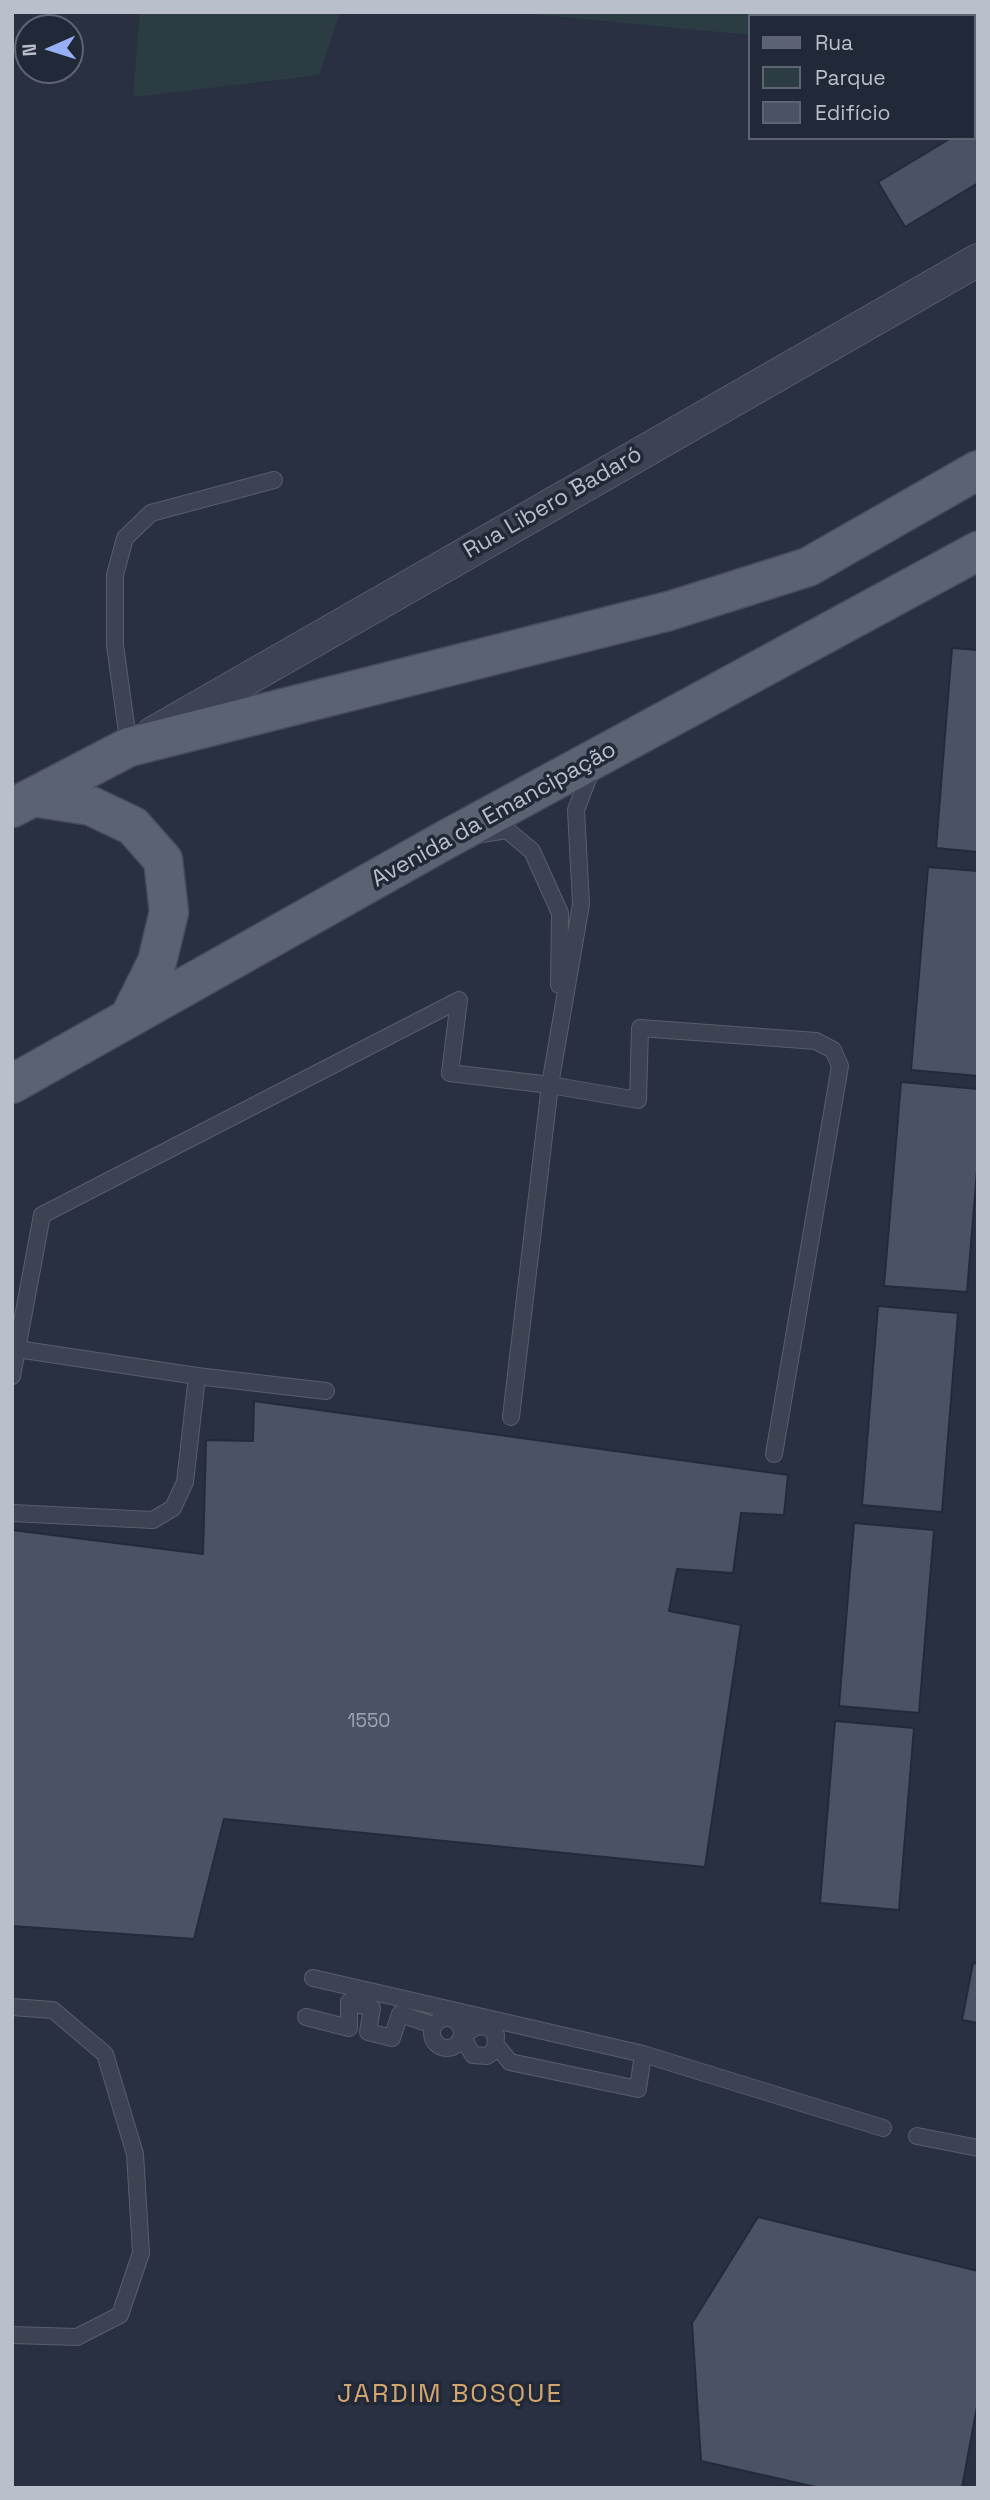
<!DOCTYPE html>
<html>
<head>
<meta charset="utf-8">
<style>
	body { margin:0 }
	#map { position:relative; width:990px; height:2500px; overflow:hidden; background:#293042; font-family:"Space Grotesk",sans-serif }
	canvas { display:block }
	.frame { position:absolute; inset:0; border:14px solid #babfcc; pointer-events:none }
	.legend { position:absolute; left:748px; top:14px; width:228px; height:126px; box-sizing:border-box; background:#212837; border:2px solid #5e6473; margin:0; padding:9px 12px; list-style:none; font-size:21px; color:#babfcc }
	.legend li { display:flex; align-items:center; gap:14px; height:35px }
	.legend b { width:35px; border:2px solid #5e6473 }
	.north { position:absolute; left:14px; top:14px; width:70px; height:70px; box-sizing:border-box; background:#212837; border:2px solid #5e6473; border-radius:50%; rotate:267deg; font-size:19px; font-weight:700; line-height:28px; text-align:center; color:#babfcc }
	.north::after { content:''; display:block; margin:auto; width:24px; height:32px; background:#97aff4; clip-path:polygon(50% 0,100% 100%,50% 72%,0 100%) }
</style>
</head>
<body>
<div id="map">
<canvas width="990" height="2500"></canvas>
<div class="frame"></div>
<ul class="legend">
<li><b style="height:9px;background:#5b6272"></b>Rua</li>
<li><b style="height:19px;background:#2b3d43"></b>Parque</li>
<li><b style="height:19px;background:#4a5266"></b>Edifício</li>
</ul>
<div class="north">N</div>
</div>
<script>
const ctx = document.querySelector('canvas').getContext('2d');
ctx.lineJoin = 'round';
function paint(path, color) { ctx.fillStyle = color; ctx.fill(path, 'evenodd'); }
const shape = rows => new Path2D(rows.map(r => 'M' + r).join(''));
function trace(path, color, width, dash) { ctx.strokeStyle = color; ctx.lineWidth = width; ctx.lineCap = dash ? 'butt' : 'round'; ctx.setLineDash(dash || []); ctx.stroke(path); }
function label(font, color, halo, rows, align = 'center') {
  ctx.font = font + ' "Space Grotesk",sans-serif'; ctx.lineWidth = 7; ctx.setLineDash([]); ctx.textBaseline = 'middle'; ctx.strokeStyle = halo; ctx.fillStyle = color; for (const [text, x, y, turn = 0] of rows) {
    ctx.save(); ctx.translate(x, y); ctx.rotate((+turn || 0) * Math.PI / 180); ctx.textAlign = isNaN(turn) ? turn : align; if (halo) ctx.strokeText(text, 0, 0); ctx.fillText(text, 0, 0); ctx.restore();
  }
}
paint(shape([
	[140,12,340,12,319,75,133,97],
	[512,12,978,12,978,59,974,59,974,16,750,16,750,35]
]), '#2b3d43');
const building = shape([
	[978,122,978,183,905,227,878,182,951,138,974,138,974,124,978,122],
	[952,648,978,650,978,852,936,848,952,648],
	[928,867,978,871,978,1076,911,1070,928,867],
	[901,1082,978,1089,978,1158,967,1292,884,1286,901,1082],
	[878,1306,958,1313,942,1512,862,1505,878,1306],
	[254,1401,788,1475,784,1515,741,1513,733,1573,677,1569,669,1611,741,1625,705,1867,224,1819,194,1939,12,1926,12,1530,203,1554,206,1440,253,1441,254,1401],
	[854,1523,934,1530,919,1713,839,1706,854,1523],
	[835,1721,914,1728,899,1910,820,1903,835,1721],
	[973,1963,978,1964,978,2023,962,2020,973,1963],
	[758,2217,978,2271,978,2401,962,2488,820,2488,701,2461,692,2323,758,2217]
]);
paint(building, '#4a5266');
trace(building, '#232a39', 2);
const service = shape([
	[129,747,115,645,115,575,125,538,151,513,274,480],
	[482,834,507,830,532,851,560,913,559,985],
	[17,1349,197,1376,326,1391],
	[12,1376,42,1215,459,1000,450,1073,550,1085,638,1100,640,1028,816,1041,833,1050,840,1066,774,1454],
	[511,1417,550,1085,581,904,576,810,589,776,596,770],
	[12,1513,153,1520,173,1508,185,1482,197,1376],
	[313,1978,643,2054,638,2089,510,2062,496,2045],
	[12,2007,53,2010,105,2054,135,2154,141,2253,120,2315,77,2337,12,2335],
	[306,2017,349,2028,349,2002,372,2008,368,2032,392,2038,400,2014,433,2025],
	'432 2033a15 15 0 1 1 30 0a15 15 0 1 1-30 0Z',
	[477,2026,488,2027,496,2035,495,2050,487,2056,473,2055,462,2036,477,2026],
	[643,2054,883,2128],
	[917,2136,978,2148]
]);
const minor = shape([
	[153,733,978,260]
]);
const primary = shape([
	[33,797,91,806,133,826,163,860,169,912,157,962,129,1018],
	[12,808,129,747,669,611,808,567,978,470],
	[12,1084,445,840,978,551]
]);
trace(service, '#585e6c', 18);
trace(minor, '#585e6c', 34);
trace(primary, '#464c5b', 41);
trace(service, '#3d4352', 16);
trace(minor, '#3d4352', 32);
trace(primary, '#5b6272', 38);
label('19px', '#9ea4b2', null, [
	["1550",369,1722]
]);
label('23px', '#babfcc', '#212837', [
	["Rua Libero Badaró",553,503,-30],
	["Avenida da Emancipação",494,815,-29]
]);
ctx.letterSpacing = '2px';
label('26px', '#d2a66f', '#212837', [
	["JARDIM BOSQUE",450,2395]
]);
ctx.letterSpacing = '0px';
</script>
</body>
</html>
